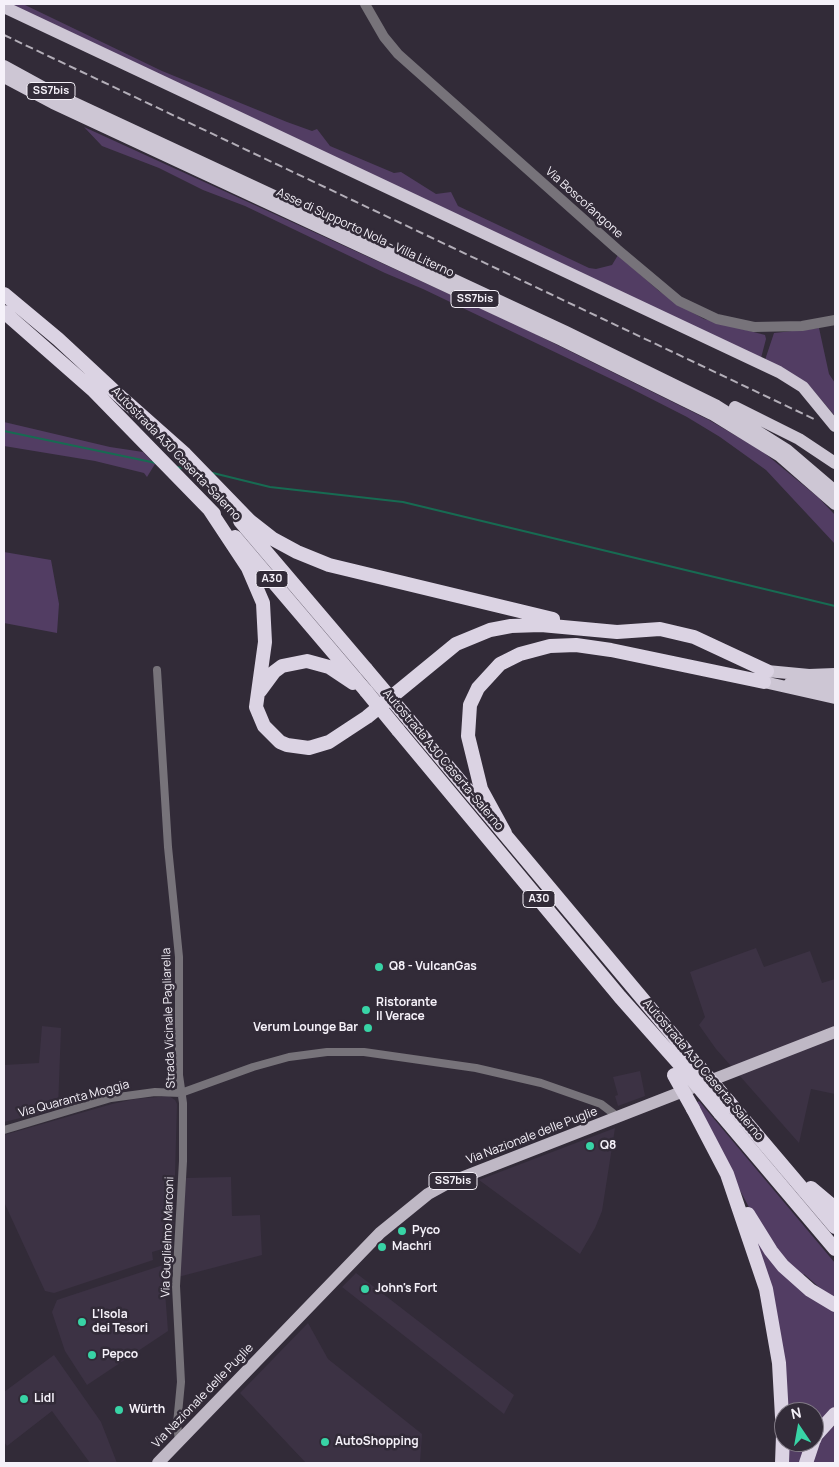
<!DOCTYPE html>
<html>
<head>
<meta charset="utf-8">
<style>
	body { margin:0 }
	#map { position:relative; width:839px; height:1467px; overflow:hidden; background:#322b38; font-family:Manrope,sans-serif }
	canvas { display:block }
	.frame { position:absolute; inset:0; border:5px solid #f5f1f9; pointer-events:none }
	.north { position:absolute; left:774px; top:1402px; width:50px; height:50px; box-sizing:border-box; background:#322b38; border:1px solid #807a85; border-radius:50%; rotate:348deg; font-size:14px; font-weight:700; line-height:20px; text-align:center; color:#f5f1f9 }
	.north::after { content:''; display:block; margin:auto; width:18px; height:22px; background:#38d4a6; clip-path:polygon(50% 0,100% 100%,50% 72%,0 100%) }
</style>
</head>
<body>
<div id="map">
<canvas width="839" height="1467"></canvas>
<div class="frame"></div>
<div class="north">N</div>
</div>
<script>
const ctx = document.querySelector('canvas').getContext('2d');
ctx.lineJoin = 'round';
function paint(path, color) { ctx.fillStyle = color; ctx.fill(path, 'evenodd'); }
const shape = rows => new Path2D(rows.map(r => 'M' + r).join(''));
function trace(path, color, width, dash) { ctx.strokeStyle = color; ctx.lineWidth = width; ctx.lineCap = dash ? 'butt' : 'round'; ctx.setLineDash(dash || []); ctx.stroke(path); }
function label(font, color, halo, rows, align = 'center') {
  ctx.font = font + ' Manrope,sans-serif'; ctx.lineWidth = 5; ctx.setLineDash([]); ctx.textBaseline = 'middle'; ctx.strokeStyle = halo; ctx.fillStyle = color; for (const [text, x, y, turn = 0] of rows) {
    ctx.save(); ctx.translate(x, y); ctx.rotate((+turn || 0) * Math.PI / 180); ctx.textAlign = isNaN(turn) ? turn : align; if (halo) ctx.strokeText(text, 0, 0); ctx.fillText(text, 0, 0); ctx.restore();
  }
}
paint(shape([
	[756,948,764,967,810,951,822,983,835,979,835,1094,811,1089,799,1143,716,1049,699,1025,705,1017,690,972],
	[42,1026,61,1028,58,1109,4,1122,4,1065,39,1063],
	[640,1071,645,1096,618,1106,615,1096,618,1095,613,1077],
	[169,1096,175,1100,177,1104,173,1246,152,1252,153,1260,54,1293,45,1291,4,1202,4,1135,112,1104,135,1099],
	[615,1128,602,1211,595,1228,580,1254,479,1180],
	[231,1177,232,1216,260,1215,262,1255,178,1277,186,1178],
	[163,1265,168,1331,87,1385,65,1351,52,1312,57,1300],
	[356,1273,514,1395,504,1414,342,1287],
	[308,1323,328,1359,422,1434,420,1462,306,1463,240,1393],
	[54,1355,101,1422,117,1463,90,1463,52,1411,7,1446,4,1442,4,1392]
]), '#3c3244');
paint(shape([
	[9,4,23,4,162,71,287,122,312,131,317,129,330,146,394,173,401,172,436,194,451,192,458,206,589,268,596,269,612,265,618,255,659,291,684,308,704,319,765,335,766,339,761,358],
	[84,127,517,325,709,420,762,451,819,498,835,515,835,544,766,470,720,437,687,417,630,388,423,289,385,273,245,206,203,190,159,168,102,146],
	[819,328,829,374,835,383,835,416,813,390,765,360,774,333],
	[4,422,110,447,143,452,155,464,147,477,144,473,95,461,4,446],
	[4,552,51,560,59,604,57,633,4,623],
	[699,1101,835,1263,835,1301,804,1274,801,1278,760,1228,694,1104],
	[755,1236,835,1309,835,1406,814,1431,814,1412,784,1412,784,1442,809,1442,803,1463,783,1463,783,1433],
	[828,1423,833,1427,835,1424,835,1463,810,1463]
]), '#523d63');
trace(shape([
	[4,431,156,463],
	[176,467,191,469],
	[213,473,270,487,403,502,835,606]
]), '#176b52', 2);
trace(shape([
	[157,670,168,847,179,957,179,1075,183,1103,183,1161,176,1286,181,1382,177,1424,179,1441],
	[4,1130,111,1098,155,1092,181,1093,253,1067,289,1057,327,1052,364,1052,476,1068,541,1083,601,1104,618,1117]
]), '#77737a', 8);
trace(shape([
	[365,4,384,37,398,54,617,249,679,301,717,319,754,327,802,326,835,320]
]), '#77737a', 10);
trace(shape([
	[158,1463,380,1233,428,1194,448,1183,835,1032]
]), '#bfb8c5', 12);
trace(shape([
	[4,7,779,372,803,387,835,426],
	[4,66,57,95,566,332,717,406,787,450,835,491],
	[4,77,53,103,562,340,712,414,780,456,835,504],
	[735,407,799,439,835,463],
	[767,671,809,675,835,674],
	[764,682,835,698],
	[790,683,835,686]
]), '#cdc6d4', 12);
trace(shape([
	[4,294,58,339,128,404],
	[4,312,94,391,214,514],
	[123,399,185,454,250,521,273,539,297,552,329,565,553,619],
	[209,509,248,568,263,603,265,642,256,707,264,726,280,742,287,745,309,748,329,742,367,717,456,644,490,630,511,626,541,625,617,632,660,629,694,637,767,671],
	[240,521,366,669],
	[235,537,366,691],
	[260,691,274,672,282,666,307,661,329,667,353,683],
	[409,720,692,1058],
	[398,730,620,997,682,1067],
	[505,833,481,789,468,736,470,705,478,688,500,664,520,654,550,646,576,645,611,650,764,682],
	[729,1102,835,1227],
	[693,1109,727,1174,766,1289,779,1363,783,1435,782,1463],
	[720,1113,835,1249],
	[811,1188,835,1208],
	[748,1214,771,1251,783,1266,810,1290,835,1305],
	[814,1440,816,1435,835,1414],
	[806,1463,813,1442]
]), '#dbd3e3', 14);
trace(shape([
	[4,35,814,419]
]), '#b3aeb8', 2, [8, 4]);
trace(shape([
	[366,669,409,720],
	[366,691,398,730],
	[692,1058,729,1102],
	[682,1067,720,1113],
	[674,1075,693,1109]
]), '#dbd3e3', 14);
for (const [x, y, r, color] of [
	[379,967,5,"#38d4a6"],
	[366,1010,5,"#38d4a6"],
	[368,1028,5,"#38d4a6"],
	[590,1146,5,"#38d4a6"],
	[402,1231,5,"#38d4a6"],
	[382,1247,5,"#38d4a6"],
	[365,1289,5,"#38d4a6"],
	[82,1322,5,"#38d4a6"],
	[92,1355,5,"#38d4a6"],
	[24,1399,5,"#38d4a6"],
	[119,1410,5,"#38d4a6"],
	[325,1442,5,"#38d4a6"]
]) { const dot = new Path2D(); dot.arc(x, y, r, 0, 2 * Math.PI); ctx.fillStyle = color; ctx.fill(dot); trace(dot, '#322b38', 2); }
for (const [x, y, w] of [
	[51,91,48],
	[475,299,48],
	[272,579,32],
	[539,899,32],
	[453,1181,48]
]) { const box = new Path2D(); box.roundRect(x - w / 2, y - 8.5, w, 17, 4); ctx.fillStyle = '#322b38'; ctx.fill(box); trace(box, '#f5f1f9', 1); }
label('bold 11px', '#f5f1f9', null, [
	["SS7bis",51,91],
	["SS7bis",475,299],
	["A30",272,579],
	["A30",539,899],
	["SS7bis",453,1181]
]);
label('12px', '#f5f1f9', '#322b38', [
	["Via Boscofangone",584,203,42],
	["Asse di Supporto Nola - Villa Literno",365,233,25],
	["Autostrada A30 Caserta-Salerno",176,454,46],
	["Autostrada A30 Caserta-Salerno",443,760,50],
	["Strada Vicinale Pagliarella",169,1018,-92],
	["Autostrada A30 Caserta-Salerno",703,1070,50],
	["Via Quaranta Moggia",74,1099,-15],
	["Via Nazionale delle Puglie",532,1136,-21],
	["Via Guglielmo Marconi",168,1237,-88],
	["Via Nazionale delle Puglie",203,1396,-46]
]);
label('bold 12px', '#f5f1f9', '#322b38', [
	["Q8 - VulcanGas",389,967],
	["Ristorante",376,1003],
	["Il Verace",376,1017],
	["Verum Lounge Bar",358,1028,"right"],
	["Q8",600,1146],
	["Pyco",412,1231],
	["Machri",392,1247],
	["John's Fort",375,1289],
	["L'Isola",92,1315],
	["dei Tesori",92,1329],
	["Pepco",102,1355],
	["Lidl",34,1399],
	["Würth",129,1410],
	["AutoShopping",335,1442]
], 'left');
</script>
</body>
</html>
